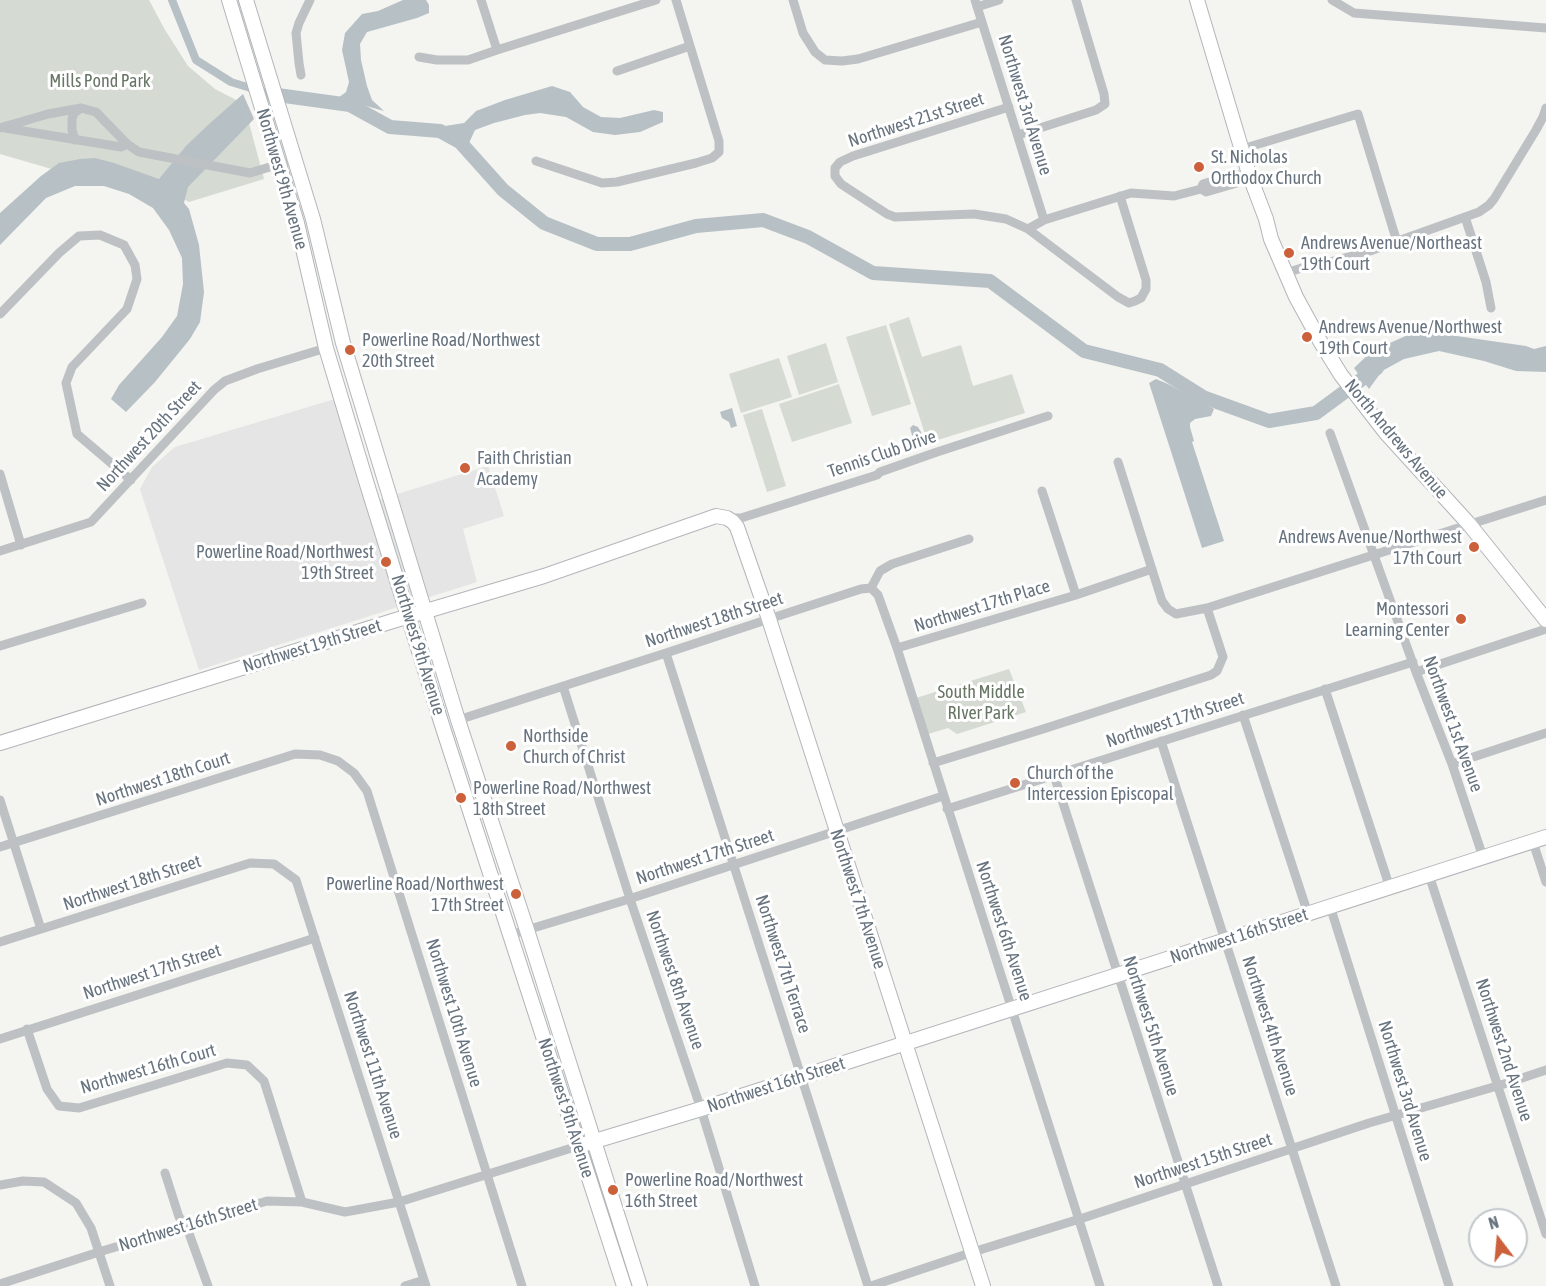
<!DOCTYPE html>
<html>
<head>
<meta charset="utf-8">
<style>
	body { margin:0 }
	#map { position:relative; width:1546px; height:1286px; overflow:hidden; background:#f4f4f1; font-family:"Asap Condensed",sans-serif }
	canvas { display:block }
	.north { position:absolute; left:1468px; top:1208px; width:60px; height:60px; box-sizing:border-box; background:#fff; border:2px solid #c2c7cb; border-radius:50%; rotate:344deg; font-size:16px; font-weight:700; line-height:24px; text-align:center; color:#67737e }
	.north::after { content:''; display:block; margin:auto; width:21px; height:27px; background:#cb603a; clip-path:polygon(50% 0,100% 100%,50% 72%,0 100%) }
</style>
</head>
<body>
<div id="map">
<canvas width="1546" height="1286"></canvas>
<div class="north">N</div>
</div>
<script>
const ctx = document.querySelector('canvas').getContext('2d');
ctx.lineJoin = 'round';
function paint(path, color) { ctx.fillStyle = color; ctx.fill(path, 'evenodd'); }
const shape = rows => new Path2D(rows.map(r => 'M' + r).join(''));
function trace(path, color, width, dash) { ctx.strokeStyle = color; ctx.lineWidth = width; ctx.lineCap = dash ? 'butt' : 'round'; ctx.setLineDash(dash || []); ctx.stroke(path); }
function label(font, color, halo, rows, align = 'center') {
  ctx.font = font + ' "Asap Condensed",sans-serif'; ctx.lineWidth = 6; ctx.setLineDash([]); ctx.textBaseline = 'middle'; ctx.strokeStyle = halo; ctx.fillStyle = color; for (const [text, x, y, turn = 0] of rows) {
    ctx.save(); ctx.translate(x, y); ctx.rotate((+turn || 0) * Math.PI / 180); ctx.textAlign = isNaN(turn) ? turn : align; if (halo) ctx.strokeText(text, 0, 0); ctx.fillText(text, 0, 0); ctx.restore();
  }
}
paint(shape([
	[335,399,368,503,488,466,504,516,463,529,477,582,199,670,140,489,152,467,175,447]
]), '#e4e5e4');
paint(shape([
	[0,0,149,0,165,30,188,66,215,89,244,104,264,179,189,202,154,182,55,170,0,154],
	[909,317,922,357,961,345,973,386,1012,374,1025,413,928,443,889,324],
	[886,325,911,404,872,416,846,337],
	[826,343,838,382,799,395,787,356],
	[779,358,792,397,741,413,729,374],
	[839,384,852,423,792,442,779,404],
	[762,409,786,486,767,492,743,415],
	[1009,669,1026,712,957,734,948,728,928,734,916,698]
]), '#d5dad2');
paint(shape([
	[403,0,426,0,429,5,429,13,417,18,367,32,360,44,361,60,367,86,372,100,384,111,338,98,346,92,349,82,342,50,345,33,362,14,378,11],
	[552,86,570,92,583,107,601,117,620,118,654,110,663,112,663,122,640,132,615,135,593,132,566,117,540,113,525,115,494,123,475,130,469,143,445,126,464,123,476,111,505,100],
	[243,94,254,119,188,187,184,203,189,209,199,245,204,292,200,322,190,339,155,382,126,412,111,399,119,385,162,337,177,316,183,284,182,258,169,230,153,208,129,194,104,186,75,186,46,198,0,245,0,213,41,176,59,163,80,159,95,158,114,163,159,179,186,146,208,125],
	[1424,332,1436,333,1526,346,1534,349,1546,346,1546,372,1516,371,1484,361,1439,351,1404,359,1382,371,1369,389,1354,368,1372,351,1410,334],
	[1156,379,1168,384,1214,409,1211,416,1195,419,1190,423,1190,427,1194,441,1192,442,1224,541,1202,548,1149,383],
	[732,408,737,426,731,428,729,422,722,418,720,412],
	[913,425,918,427,921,432,922,438,920,441,916,440,912,435,910,428]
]), '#b7c0c4');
trace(shape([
	[172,0,196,60,231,82,270,94]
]), '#b7c0c4', 8);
trace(shape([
	[270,94,350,105,390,127,440,131,460,142,503,190,544,223,597,244,630,244,696,226,763,220,808,237,873,273,990,281,1084,351,1160,370,1203,397,1269,421,1316,413,1377,368]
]), '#b7c0c4', 14);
const secondary = shape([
	[229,0,297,223,326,348,366,481,442,725,624,1286],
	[246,0,313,219,343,343,364,412,458,720,527,930,640,1286],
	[1197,0,1249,174,1266,219,1271,239,1296,297,1320,341,1341,375,1386,433,1469,524,1546,620],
	[0,743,396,620,544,576,716,516,727,518,733,522,737,527,769,619,983,1286],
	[585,1144,701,1109,1546,837]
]);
trace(secondary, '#b2b6ba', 16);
trace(shape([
	[481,0,497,50],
	[793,0,803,33,815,52,825,60,842,61,858,59,982,22],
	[975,0,1044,220],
	[1332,0,1354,13,1546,28],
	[977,7,999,0],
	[419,57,437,60,468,60,497,50,656,0],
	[617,71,690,46],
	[301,75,299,63,296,33,299,23,310,0],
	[1009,107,853,156,840,162,835,168,835,176,841,184,887,214,895,217,974,214,1006,219,1028,229,1044,220,1131,193,1174,196,1201,189,1203,184,1235,174,1241,176,1249,174],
	[0,128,48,114,81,108,96,112,127,144,139,152,250,173,296,159],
	[5,128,121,147,127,144],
	[1018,135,1096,110,1105,104,1104,94,1076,0],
	[75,140,72,130,72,119,74,113,81,108],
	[1242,149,1358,114,1397,242],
	[536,161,602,183,617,182,696,163,712,158,719,152,719,141,676,0],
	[1201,189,1206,192,1237,183,1241,176],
	[1465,217,1486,282,1491,308],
	[1028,229,1118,297,1129,303,1135,301,1141,298,1146,289,1146,280,1120,196],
	[1286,273,1311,265,1326,263,1370,251,1479,212,1489,205,1494,199,1536,130,1543,117,1546,108],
	[0,314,59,253,79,236,100,235,124,245,135,265,137,279,127,309,72,367,66,383,77,434,131,480],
	[1330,433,1416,672,1452,764,1483,857],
	[1118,462,1162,601,1168,609,1176,614,1207,608,1546,500],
	[0,474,21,545],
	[1042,491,1076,595],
	[729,518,741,518,877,475,880,472,937,452,1048,416],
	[0,551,91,522,214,390,225,381,257,369,326,348],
	[871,588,878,595,897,648,1100,1286],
	[871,588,880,571,892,564,969,539],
	[0,646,142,603],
	[897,648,1076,595,1152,569],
	[666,653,868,1286],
	[1416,672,1546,629],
	[563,686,630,899,701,1109,755,1286],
	[1325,689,1390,888],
	[1243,715,1308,914],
	[458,720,666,653,769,619,861,589,871,588],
	[1161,741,1336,1286],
	[933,763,1040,730,1211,675,1217,671,1223,657,1207,608],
	[1452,764,1546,733],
	[1054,775,1218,1286],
	[0,800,41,929],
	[947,809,1413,662],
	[1533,842,1546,882],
	[0,847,295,754,320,755,338,761,354,773,367,791,522,1286],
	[1429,875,1546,1234],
	[1330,906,1449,1286],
	[510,935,626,900,943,796],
	[0,942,250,863,274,864,296,880,426,1286],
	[27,1029,47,1089,59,1106,79,1108,227,1063,247,1065,264,1081,302,1202],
	[0,1039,315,938],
	[165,1173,179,1217,186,1225,208,1286],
	[0,1185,23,1181,44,1182,76,1203,91,1228,110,1286],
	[0,1284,99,1252,267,1201,302,1202,345,1212,399,1202,578,1146],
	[405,1286,424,1280],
	[871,1286,973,1252,1086,1217,1369,1123,1504,1084,1546,1070]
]), '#bec1c4', 9);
trace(secondary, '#fff', 14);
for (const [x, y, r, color] of [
	[1199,167,6,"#cb603a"],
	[1289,253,6,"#cb603a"],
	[1307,337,6,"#cb603a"],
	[350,350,6,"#cb603a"],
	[465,468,6,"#cb603a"],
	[1474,547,6,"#cb603a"],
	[386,562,6,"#cb603a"],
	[1461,619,6,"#cb603a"],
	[511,746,6,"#cb603a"],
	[1015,783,6,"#cb603a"],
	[461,798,6,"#cb603a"],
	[516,894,6,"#cb603a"],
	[613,1190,6,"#cb603a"]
]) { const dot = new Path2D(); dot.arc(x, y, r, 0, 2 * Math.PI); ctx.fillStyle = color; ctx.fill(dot); trace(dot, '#fff', 2); }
label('18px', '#687665', '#fff', [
	["Mills Pond Park",100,81],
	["South Middle",981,692],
	["RIver Park",981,713]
]);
label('18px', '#67737e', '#fff', [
	["Northwest 3rd Avenue",1025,105,73],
	["Northwest 21st Street",916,120,-18],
	["Northwest 9th Avenue",282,179,74],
	["Northwest 20th Street",149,436,-47],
	["North Andrews Avenue",1396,439,50],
	["Tennis Club Drive",882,454,-19],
	["Northwest 17th Place",982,606,-17],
	["Northwest 18th Street",714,620,-18],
	["Northwest 9th Avenue",418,645,73],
	["Northwest 19th Street",312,646,-17],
	["Northwest 17th Street",1175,720,-18],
	["Northwest 1st Avenue",1453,724,70],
	["Northwest 18th Court",163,779,-18],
	["Northwest 17th Street",705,857,-18],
	["Northwest 18th Street",132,883,-18],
	["Northwest 7th Avenue",858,899,72],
	["Northwest 6th Avenue",1004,931,72],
	["Northwest 16th Street",1239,936,-18],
	["Northwest 7th Terrace",783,964,72],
	["Northwest 17th Street",152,972,-18],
	["Northwest 8th Avenue",675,980,71],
	["Northwest 10th Avenue",454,1013,73],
	["Northwest 5th Avenue",1151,1026,72],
	["Northwest 4th Avenue",1270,1026,72],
	["Northwest 2nd Avenue",1504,1050,72],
	["Northwest 11th Avenue",373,1065,72],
	["Northwest 16th Court",148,1069,-16],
	["Northwest 16th Street",776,1085,-18],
	["Northwest 3rd Avenue",1405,1091,73],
	["Northwest 9th Avenue",566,1108,72],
	["Northwest 15th Street",1203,1161,-18],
	["Northwest 16th Street",188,1225,-17]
]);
label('18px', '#67737e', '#fff', [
	["St. Nicholas",1211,157],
	["Orthodox Church",1211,178],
	["Andrews Avenue/Northeast",1301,243],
	["19th Court",1301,264],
	["Andrews Avenue/Northwest",1319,327],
	["19th Court",1319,348],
	["Powerline Road/Northwest",362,340],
	["20th Street",362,361],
	["Faith Christian",477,458],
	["Academy",477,479],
	["Andrews Avenue/Northwest",1462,537,"right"],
	["17th Court",1462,558,"right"],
	["Powerline Road/Northwest",374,552,"right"],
	["19th Street",374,573,"right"],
	["Montessori",1449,609,"right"],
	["Learning Center",1449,630,"right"],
	["Northside",523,736],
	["Church of Christ",523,757],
	["Church of the",1027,773],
	["Intercession Episcopal",1027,794],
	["Powerline Road/Northwest",473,788],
	["18th Street",473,809],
	["Powerline Road/Northwest",504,884,"right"],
	["17th Street",504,905,"right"],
	["Powerline Road/Northwest",625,1180],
	["16th Street",625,1201]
], 'left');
</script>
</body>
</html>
